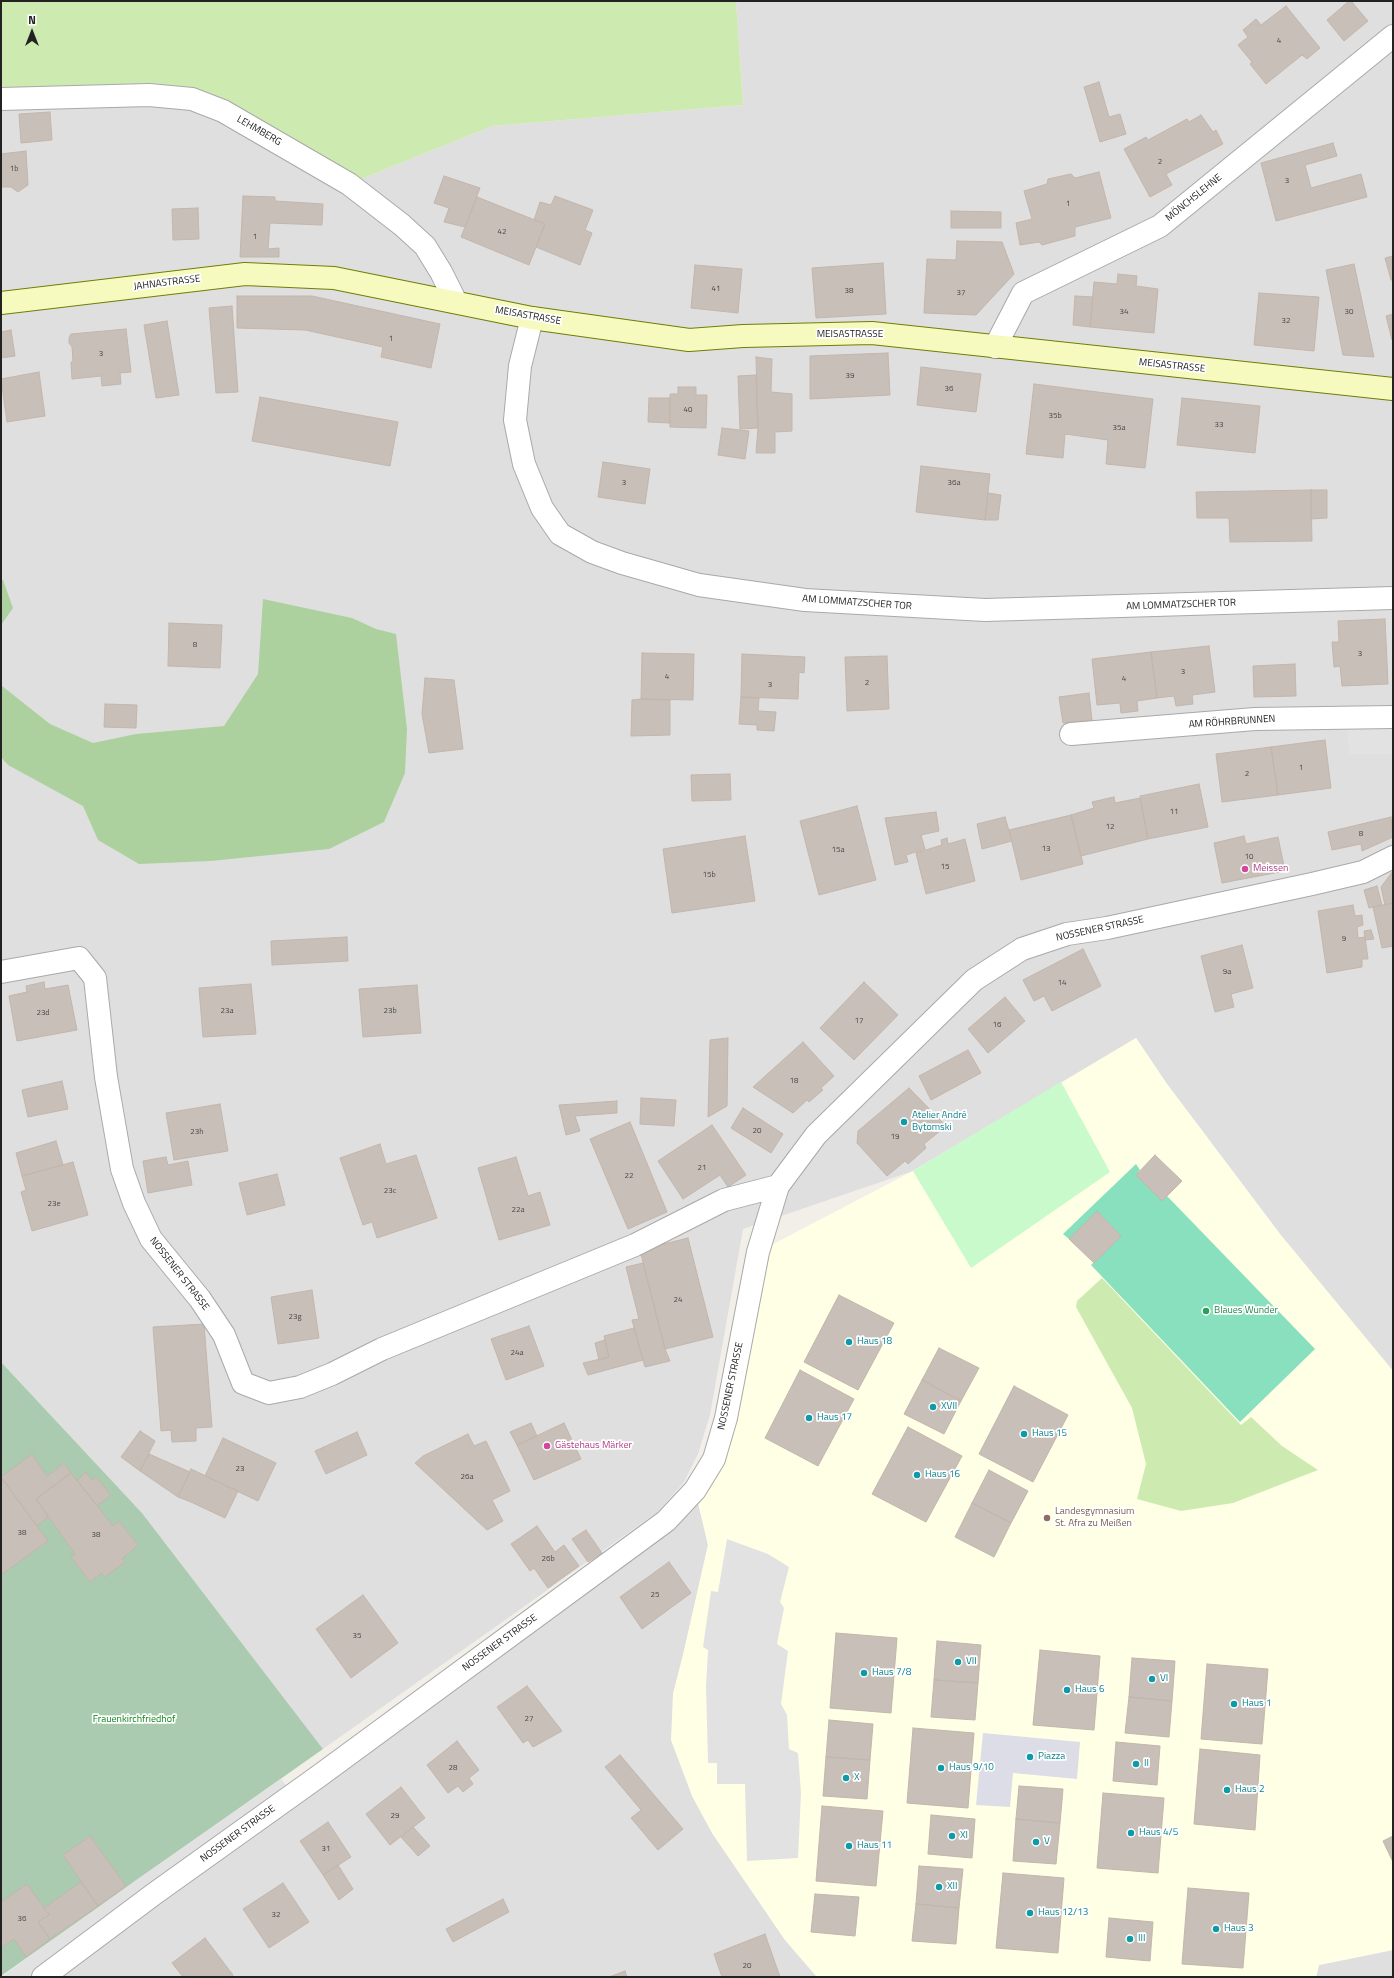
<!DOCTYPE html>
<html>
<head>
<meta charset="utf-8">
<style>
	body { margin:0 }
	#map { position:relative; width:1394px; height:1978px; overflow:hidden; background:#f2efe9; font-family:"Titillium Web",sans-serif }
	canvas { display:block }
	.frame { position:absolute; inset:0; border:2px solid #222; pointer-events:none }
	.north { position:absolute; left:12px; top:12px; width:40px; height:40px; -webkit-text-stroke:3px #fff; paint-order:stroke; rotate:0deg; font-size:11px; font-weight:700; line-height:16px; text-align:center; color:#222 }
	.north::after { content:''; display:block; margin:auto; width:14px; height:18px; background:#222; clip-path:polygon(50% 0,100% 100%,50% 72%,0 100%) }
</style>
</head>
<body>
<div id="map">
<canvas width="1394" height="1978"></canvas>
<div class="frame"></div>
<div class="north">N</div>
</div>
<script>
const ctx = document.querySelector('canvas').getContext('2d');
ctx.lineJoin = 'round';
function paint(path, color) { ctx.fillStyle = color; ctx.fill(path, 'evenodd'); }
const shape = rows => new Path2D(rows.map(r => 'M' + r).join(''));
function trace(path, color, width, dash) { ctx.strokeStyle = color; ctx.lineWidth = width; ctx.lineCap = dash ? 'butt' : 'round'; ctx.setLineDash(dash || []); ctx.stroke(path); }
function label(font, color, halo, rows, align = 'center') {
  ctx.font = font + ' "Titillium Web",sans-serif'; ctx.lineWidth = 3.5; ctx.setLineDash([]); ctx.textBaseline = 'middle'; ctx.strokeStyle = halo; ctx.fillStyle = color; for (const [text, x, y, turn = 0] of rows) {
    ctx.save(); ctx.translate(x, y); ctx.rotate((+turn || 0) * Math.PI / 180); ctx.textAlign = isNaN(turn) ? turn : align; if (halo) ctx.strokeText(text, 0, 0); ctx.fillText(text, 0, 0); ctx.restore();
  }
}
paint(shape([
	[736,1,1393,1,1393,1371,1280,1234,1167,1084,1136,1038,913,1171,743,1229,710,1415,698,1454,684,1482,659,1511,323,1749,142,1513,1,1362,1,99,192,99,349,184,492,126,743,105],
	[695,1490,708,1545,683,1655,673,1694,712,1833,785,1940,817,1977,43,1977],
	[1393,1950,1393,1977,1316,1977,1319,1965]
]), '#e0dfdf');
paint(shape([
	[1136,1038,1167,1084,1280,1234,1393,1371,1393,1950,1319,1965,1316,1977,817,1977,785,1940,712,1833,692,1796,671,1740,673,1694,683,1655,708,1545,695,1490,714,1459,758,1252,913,1171]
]), '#ffffe5');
paint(shape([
	[1,1,736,1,743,105,492,126,349,184,192,99,1,99],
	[1102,1278,1241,1425,1251,1417,1282,1446,1318,1470,1233,1503,1181,1511,1137,1499,1146,1464,1132,1408,1076,1307,1077,1301]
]), '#cdebb0');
paint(shape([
	[1,580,3,580,13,608,1,625],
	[263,599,352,618,376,629,396,634,407,729,405,773,384,822,329,849,211,861,139,864,98,840,83,806,8,765,1,757,1,677,2,686,50,724,93,743,136,734,224,726,258,674]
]), '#add19e');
paint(shape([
	[1,1362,142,1513,323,1749,1,1976]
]), '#aacbaf');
paint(shape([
	[1061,1082,1110,1172,971,1268,913,1171]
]), '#c8facc');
paint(shape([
	[1136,1164,1140,1170,1136,1175,1162,1201,1167,1196,1315,1349,1240,1422,1091,1265,1121,1236,1097,1211,1069,1239,1063,1234]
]), '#88e0be');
paint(shape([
	[1393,717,1393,754,1349,754,1347,718],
	[727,1539,768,1554,789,1567,780,1602,784,1608,777,1644,788,1651,781,1704,787,1715,789,1749,798,1753,801,1793,798,1858,747,1861,745,1784,717,1784,717,1763,708,1763,706,1686,708,1650,703,1647,711,1591,718,1592],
	[281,1779,289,1789,29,1977,1,1977,139,1878]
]), '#e2e2e2');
paint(shape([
	[983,1733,1080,1742,1077,1779,1013,1773,1010,1807,976,1805]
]), '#dddde8');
const building = shape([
	[1349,1,1351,1,1368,21,1344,41,1327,20,1349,1],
	[1286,6,1320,48,1307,59,1302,55,1266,84,1250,64,1252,62,1238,45,1248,37,1243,30,1256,19,1261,25,1286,6],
	[1099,82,1109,117,1120,114,1126,134,1100,142,1084,87,1099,82],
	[50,112,52,140,21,143,19,114,50,112],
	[1201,115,1213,132,1216,130,1223,144,1166,174,1172,185,1150,197,1124,149,1146,137,1148,140,1187,119,1189,122,1201,115],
	[1333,143,1337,156,1305,165,1311,188,1361,174,1367,197,1276,221,1261,163,1333,143],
	[26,151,28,185,18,192,11,187,1,187,1,154,26,151],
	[1099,172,1111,218,1075,227,1075,236,1042,245,1039,242,1020,245,1016,223,1032,219,1024,191,1047,184,1048,179,1071,174,1075,178,1099,172],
	[444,176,480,188,465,227,444,222,449,208,434,203,444,176],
	[243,196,275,197,275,201,323,204,322,225,270,223,268,249,279,248,279,257,240,257,243,196],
	[555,196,593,210,585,230,592,233,580,265,536,247,545,224,534,220,540,202,551,205,555,196],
	[477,197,545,224,529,265,461,237,477,197],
	[198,208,199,239,173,240,172,209,198,208],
	[951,211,1001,212,1001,228,951,228,951,211],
	[957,241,1002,242,1014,274,976,315,924,313,927,259,956,260,957,241],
	[1393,256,1393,280,1391,280,1385,258,1393,256],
	[883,263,886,314,816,318,812,268,883,263],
	[1354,264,1374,357,1343,355,1326,270,1354,264],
	[695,265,742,269,738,313,691,308,695,265],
	[1118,274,1137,276,1136,286,1158,289,1154,333,1090,327,1094,282,1117,284,1118,274],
	[1259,293,1319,297,1314,351,1254,345,1259,293],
	[237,296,312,296,440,324,431,368,381,357,383,347,305,330,237,328,237,296],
	[1075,296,1093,297,1090,327,1073,325,1075,296],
	[232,306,238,392,216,393,209,308,232,306],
	[1393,314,1393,340,1392,340,1386,316,1393,314],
	[167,321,179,395,156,398,144,325,167,321],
	[126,329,131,372,120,373,121,384,102,386,101,376,72,379,71,362,73,362,72,347,69,343,69,338,71,334,126,329],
	[11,330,15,356,1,358,1,332,11,330],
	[888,353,890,395,810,399,810,356,888,353],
	[756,357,772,359,771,392,792,394,792,431,775,432,775,453,756,453,758,428,756,357],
	[921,367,981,374,976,412,917,405,921,367],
	[39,372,45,416,7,422,1,379,39,372],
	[756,375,758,428,740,429,738,376,756,375],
	[1034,384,1153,399,1145,468,1106,464,1108,440,1065,434,1063,458,1026,454,1034,384],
	[678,387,696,387,696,395,707,395,706,428,670,427,670,394,678,394,678,387],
	[260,397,398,422,390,466,252,441,260,397],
	[649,398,670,398,670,423,648,422,649,398],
	[1182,398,1260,406,1255,453,1177,445,1182,398],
	[722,428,749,431,745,459,718,455,722,428],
	[603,462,650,469,645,504,598,497,603,462],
	[921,466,990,474,985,520,916,512,921,466],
	[1311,490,1312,541,1230,542,1229,518,1197,518,1196,492,1311,490],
	[1311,490,1327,490,1327,518,1311,519,1311,490],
	[988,493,1001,495,998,520,985,520,988,493],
	[1385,619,1388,684,1342,686,1340,666,1334,667,1332,642,1339,642,1338,621,1385,619],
	[169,623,222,625,220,668,168,666,169,623],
	[1209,646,1215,692,1192,695,1193,704,1176,706,1174,696,1157,698,1151,652,1209,646],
	[1151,652,1157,698,1137,701,1138,711,1121,713,1120,703,1097,705,1092,659,1151,652],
	[642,653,694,654,693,700,641,699,642,653],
	[742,654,805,657,804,673,799,672,798,699,741,697,742,654],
	[887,656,889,709,847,711,845,657,887,656],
	[1295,664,1296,696,1254,697,1253,666,1295,664],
	[425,678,454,680,463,749,429,753,422,714,425,678],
	[1089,693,1092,720,1063,723,1059,697,1089,693],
	[741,697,759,698,758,711,776,712,774,731,757,730,757,725,739,724,741,697],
	[641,699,670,700,670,735,631,736,632,700,641,699],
	[105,704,137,705,136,728,104,727,105,704],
	[1325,740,1331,788,1278,795,1271,747,1325,740],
	[1271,747,1278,795,1222,802,1216,754,1271,747],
	[730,774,731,800,692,801,691,775,730,774],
	[1199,784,1208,827,1148,839,1140,796,1199,784],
	[1114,797,1115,803,1140,798,1148,839,1081,856,1071,815,1094,808,1092,802,1114,797],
	[857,806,876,880,819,895,800,821,857,806],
	[936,812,939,831,921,835,925,849,906,855,908,862,895,865,885,818,936,812],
	[1071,815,1083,864,1021,880,1009,830,1071,815],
	[1005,817,1012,841,982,849,977,824,1005,817],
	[1391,817,1393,837,1362,851,1361,844,1332,850,1328,832,1391,817],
	[745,836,755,901,672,913,663,849,745,836],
	[1244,836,1246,844,1278,837,1285,871,1222,883,1214,843,1244,836],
	[947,838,948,844,965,839,975,881,926,894,916,853,942,845,941,840,947,838],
	[1393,871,1393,903,1385,905,1381,887,1393,871],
	[1377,886,1382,905,1369,908,1364,890,1377,886],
	[1393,903,1393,946,1382,948,1373,907,1393,903],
	[1353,905,1355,916,1362,915,1363,925,1357,927,1358,938,1365,937,1368,959,1362,959,1362,967,1327,973,1318,911,1353,905],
	[1371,930,1374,939,1365,940,1364,931,1371,930],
	[347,937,348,961,272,965,271,941,347,937],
	[1242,945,1253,988,1231,994,1234,1007,1215,1012,1201,956,1242,945],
	[1083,949,1101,986,1052,1011,1044,996,1034,1001,1023,980,1083,949],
	[44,982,45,989,68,985,77,1030,17,1041,9,996,27,992,26,986,44,982],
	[864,982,898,1015,854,1060,820,1028,864,982],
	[251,984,256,1034,203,1037,199,988,251,984],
	[417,985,421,1033,363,1037,359,989,417,985],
	[1005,997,1025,1021,988,1053,968,1029,1005,997],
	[728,1038,727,1106,708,1117,710,1040,728,1038],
	[803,1042,834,1076,821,1088,823,1090,809,1102,807,1100,793,1113,753,1087,803,1042],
	[968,1050,981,1073,931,1100,919,1076,968,1050],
	[62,1081,68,1109,28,1117,22,1090,62,1081],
	[909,1088,946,1126,924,1144,926,1148,908,1164,905,1161,887,1176,857,1143,858,1131,909,1088],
	[641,1098,676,1100,674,1126,640,1124,641,1098],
	[617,1101,617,1113,575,1116,580,1131,566,1135,559,1105,617,1101],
	[220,1104,228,1151,174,1160,166,1113,220,1104],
	[743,1108,783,1134,771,1153,731,1128,743,1108],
	[630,1122,667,1212,628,1229,590,1139,630,1122],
	[712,1125,746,1175,728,1187,720,1175,683,1199,658,1161,712,1125],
	[56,1141,63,1165,22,1176,16,1153,56,1141],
	[380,1144,386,1164,416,1155,437,1218,377,1238,372,1222,363,1225,340,1158,380,1144],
	[1155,1155,1182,1181,1162,1201,1136,1175,1155,1155],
	[166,1157,168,1165,188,1161,192,1185,148,1193,143,1161,166,1157],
	[516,1157,528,1196,540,1192,550,1225,499,1240,478,1168,516,1157],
	[73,1162,88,1215,32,1231,21,1192,26,1190,22,1176,73,1162],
	[277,1174,285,1205,247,1215,239,1183,277,1174],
	[1097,1211,1121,1236,1094,1263,1069,1239,1097,1211],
	[688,1238,713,1337,665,1349,640,1250,688,1238],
	[643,1263,665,1349,670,1361,645,1367,632,1320,639,1319,626,1267,643,1263],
	[312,1290,319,1338,278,1344,271,1297,312,1290],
	[839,1295,894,1323,858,1390,804,1362,839,1295],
	[204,1324,212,1427,196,1428,196,1441,172,1442,171,1430,161,1431,153,1327,204,1324],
	[529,1326,544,1366,506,1380,491,1339,529,1326],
	[634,1328,643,1360,588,1375,583,1363,609,1357,604,1336,634,1328],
	[605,1340,609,1357,599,1360,595,1343,605,1340],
	[939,1348,979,1368,961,1401,922,1380,939,1348],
	[800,1370,854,1399,818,1466,765,1438,800,1370],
	[922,1380,961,1401,944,1434,904,1414,922,1380],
	[1014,1386,1068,1415,1033,1482,979,1454,1014,1386],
	[531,1423,537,1436,517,1445,510,1432,531,1423],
	[564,1423,581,1459,534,1480,517,1445,564,1423],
	[908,1427,962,1456,926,1522,872,1494,908,1427],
	[140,1431,155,1441,140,1471,121,1457,140,1431],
	[357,1432,367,1455,326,1474,315,1451,357,1432],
	[468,1434,474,1446,486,1441,510,1491,492,1500,503,1521,487,1530,415,1463,423,1456,468,1434],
	[223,1438,276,1463,258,1501,205,1476,223,1438],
	[32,1454,47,1476,64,1463,71,1473,36,1499,48,1517,37,1526,1,1477,32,1454],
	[149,1454,190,1472,178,1497,140,1471,149,1454],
	[191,1469,238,1491,225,1518,191,1502,178,1497,191,1469],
	[989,1470,1028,1491,1011,1523,972,1503,989,1470],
	[86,1472,92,1480,96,1477,111,1495,97,1506,77,1480,86,1472],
	[71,1473,113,1526,119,1521,138,1545,122,1559,125,1562,105,1577,102,1573,90,1582,71,1557,75,1554,36,1499,71,1473],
	[1,1477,48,1541,1,1575,1,1477],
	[972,1503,1011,1523,994,1557,955,1537,972,1503],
	[537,1526,555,1552,564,1545,579,1566,548,1588,534,1568,530,1571,511,1544,537,1526],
	[586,1530,602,1553,588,1562,572,1539,586,1530],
	[669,1562,691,1593,642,1629,620,1597,669,1562],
	[363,1595,398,1643,351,1678,316,1629,363,1595],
	[836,1633,897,1638,891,1713,830,1708,836,1633],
	[937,1641,981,1645,978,1683,934,1680,937,1641],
	[1040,1650,1100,1656,1094,1730,1033,1725,1040,1650],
	[1132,1658,1175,1661,1172,1701,1129,1697,1132,1658],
	[1207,1664,1268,1669,1262,1744,1201,1739,1207,1664],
	[934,1680,978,1683,975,1720,931,1717,934,1680],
	[527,1686,562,1731,533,1747,528,1740,523,1743,497,1707,527,1686],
	[1129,1697,1172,1701,1169,1737,1125,1733,1129,1697],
	[829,1720,873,1724,870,1760,826,1757,829,1720],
	[913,1728,974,1733,968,1808,907,1803,913,1728],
	[457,1741,479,1770,469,1778,473,1784,463,1792,458,1786,448,1793,427,1765,457,1741],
	[1116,1742,1160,1746,1157,1785,1113,1781,1116,1742],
	[1200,1749,1260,1755,1255,1830,1194,1824,1200,1749],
	[620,1755,683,1829,658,1850,631,1818,641,1810,605,1767,620,1755],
	[826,1757,870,1760,867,1799,823,1796,826,1757],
	[1019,1786,1063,1789,1060,1823,1016,1819,1019,1786],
	[401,1787,425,1818,390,1845,366,1814,401,1787],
	[1103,1793,1164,1798,1158,1873,1097,1868,1103,1793],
	[822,1806,883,1811,876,1886,816,1881,822,1806],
	[931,1815,975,1819,972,1858,928,1854,931,1815],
	[1016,1819,1060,1823,1056,1864,1013,1861,1016,1819],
	[328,1822,351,1857,323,1875,300,1841,328,1822],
	[413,1827,430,1846,418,1856,401,1837,413,1827],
	[90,1836,126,1886,98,1906,63,1855,90,1836],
	[1393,1836,1393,1862,1383,1841,1393,1836],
	[338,1865,353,1889,339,1900,323,1875,338,1865],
	[919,1866,963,1869,959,1908,916,1904,919,1866],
	[1003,1873,1064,1878,1058,1953,996,1948,1003,1873],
	[81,1882,98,1906,50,1939,38,1922,49,1915,44,1908,81,1882],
	[283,1883,309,1922,269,1948,243,1909,283,1883],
	[27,1884,49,1915,38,1922,50,1939,26,1957,14,1939,1,1948,1,1902,27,1884],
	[1188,1888,1249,1893,1243,1968,1182,1964,1188,1888],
	[815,1894,859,1897,855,1936,811,1932,815,1894],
	[503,1899,509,1912,453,1942,446,1929,503,1899],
	[916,1904,959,1908,956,1944,912,1941,916,1904],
	[1109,1918,1153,1922,1150,1961,1106,1957,1109,1918],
	[765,1934,780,1977,722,1977,714,1954,765,1934],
	[205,1938,233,1975,231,1977,183,1977,172,1963,205,1938],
	[625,1971,627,1977,609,1977,625,1971]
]);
paint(building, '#c7bfb8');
trace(building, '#c4b6ab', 1);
const street = shape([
	[1,99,149,95,192,99,223,111,349,184,402,225,425,246,441,272,456,302],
	[532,318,520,366,515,420,524,464,542,508,560,534,592,552,622,563,699,585,805,600,985,610,1393,598],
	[995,347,1023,293,1160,226,1393,36],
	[1071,734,1255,719,1393,717],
	[1,972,79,958,95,978,106,1077,122,1169,134,1203,151,1239,200,1299,224,1335,243,1383,269,1393,300,1387,332,1374,382,1349,635,1245,724,1200,778,1186],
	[43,1977,154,1894,319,1776,666,1521,695,1490,714,1459,726,1418,758,1252,778,1186,816,1135,974,980,1022,949,1067,934,1107,928,1312,884,1363,872,1393,857]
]);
const secondary = shape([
	[1,303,245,274,334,278,532,318,689,340,743,336,872,333,1393,389]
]);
trace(street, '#a9a9a9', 24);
trace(secondary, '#707d05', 24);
trace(street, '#fff', 22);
trace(secondary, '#f7fabf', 22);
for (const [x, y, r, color] of [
	[1245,869,4,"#d1479c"],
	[904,1122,4,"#0f9aa8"],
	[1206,1311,4,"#2e9e5b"],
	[849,1342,4,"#0f9aa8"],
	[933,1407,4,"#0f9aa8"],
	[809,1418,4,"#0f9aa8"],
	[1024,1434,4,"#0f9aa8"],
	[547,1446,4,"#d1479c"],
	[917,1475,4,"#0f9aa8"],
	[1047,1518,4,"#8d6e63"],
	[958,1662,4,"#0f9aa8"],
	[864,1673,4,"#0f9aa8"],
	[1152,1679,4,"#0f9aa8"],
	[1067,1690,4,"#0f9aa8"],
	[1234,1704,4,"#0f9aa8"],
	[1030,1757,4,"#0f9aa8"],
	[1136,1764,4,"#0f9aa8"],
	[941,1768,4,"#0f9aa8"],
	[846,1778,4,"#0f9aa8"],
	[1227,1790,4,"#0f9aa8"],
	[1131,1833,4,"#0f9aa8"],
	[952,1836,4,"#0f9aa8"],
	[1036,1842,4,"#0f9aa8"],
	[849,1846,4,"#0f9aa8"],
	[939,1887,4,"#0f9aa8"],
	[1030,1913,4,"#0f9aa8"],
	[1216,1929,4,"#0f9aa8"],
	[1130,1939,4,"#0f9aa8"]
]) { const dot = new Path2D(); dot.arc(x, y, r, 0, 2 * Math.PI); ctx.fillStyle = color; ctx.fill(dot); trace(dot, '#fff', 1.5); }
label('8px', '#4b4948', null, [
	["4",1279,41],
	["2",1160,162],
	["1b",14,169],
	["3",1287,181],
	["1",1068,204],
	["42",502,232],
	["1",255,237],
	["41",716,289],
	["38",849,291],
	["37",961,293],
	["34",1124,312],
	["30",1349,312],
	["32",1286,321],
	["1",391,339],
	["3",101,354],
	["39",850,376],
	["36",949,389],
	["40",688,410],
	["35b",1055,416],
	["33",1219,425],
	["35a",1119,428],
	["3",624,483],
	["36a",954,483],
	["8",195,645],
	["3",1360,654],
	["3",1183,672],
	["4",667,677],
	["4",1124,679],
	["2",867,683],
	["3",770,685],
	["1",1301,768],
	["2",1247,774],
	["11",1174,812],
	["12",1110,827],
	["8",1361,834],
	["13",1046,849],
	["15a",838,850],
	["10",1249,857],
	["15",945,867],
	["15b",709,875],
	["9",1344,939],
	["9a",1227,972],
	["14",1062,983],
	["23a",227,1011],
	["23b",390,1011],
	["23d",43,1013],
	["17",859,1021],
	["16",997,1025],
	["18",794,1081],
	["20",757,1131],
	["23h",197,1132],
	["19",895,1137],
	["21",702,1168],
	["22",629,1176],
	["23c",390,1191],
	["23e",54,1204],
	["22a",518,1210],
	["24",678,1300],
	["23g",295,1317],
	["24a",517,1353],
	["23",240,1469],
	["26a",467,1477],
	["38",22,1533],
	["38",96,1535],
	["26b",548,1559],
	["25",655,1595],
	["35",357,1636],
	["27",529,1719],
	["28",453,1768],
	["29",395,1816],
	["31",326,1849],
	["32",276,1915],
	["36",22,1919],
	["20",747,1966]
]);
label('10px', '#222', '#fff', [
	["LEHMBERG",259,131,30],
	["MÖNCHSLEHNE",1194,198,-39],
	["JAHNASTRASSE",167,283,-7],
	["MEISASTRASSE",528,316,10],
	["MEISASTRASSE",850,335],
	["MEISASTRASSE",1172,366,6],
	["AM LOMMATZSCHER TOR",857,603,4],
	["AM LOMMATZSCHER TOR",1181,605,-2],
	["AM RÖHRBRUNNEN",1232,722,-4],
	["NOSSENER STRASSE",1100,929,-12],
	["NOSSENER STRASSE",179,1274,52],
	["NOSSENER STRASSE",731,1386,-78],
	["NOSSENER STRASSE",500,1643,-36],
	["NOSSENER STRASSE",238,1834,-36]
]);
label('10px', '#b23c85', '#fff', [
	["Meissen",1253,869],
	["Gästehaus Märker",555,1446]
], 'left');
label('10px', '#0d838f', '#fff', [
	["Atelier André",912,1116],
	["Bytomski",912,1128],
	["Haus 18",857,1342],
	["XVII",941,1407],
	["Haus 17",817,1418],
	["Haus 15",1032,1434],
	["Haus 16",925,1475],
	["VII",966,1662],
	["Haus 7/8",872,1673],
	["VI",1160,1679],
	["Haus 6",1075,1690],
	["Haus 1",1242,1704],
	["Piazza",1038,1757],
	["II",1144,1764],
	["Haus 9/10",949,1768],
	["X",854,1778],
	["Haus 2",1235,1790],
	["Haus 4/5",1139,1833],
	["XI",960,1836],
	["V",1044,1842],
	["Haus 11",857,1846],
	["XII",947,1887],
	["Haus 12/13",1038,1913],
	["Haus 3",1224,1929],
	["III",1138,1939]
], 'left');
label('10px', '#27864d', '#fff', [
	["Blaues Wunder",1214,1311]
], 'left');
label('10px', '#785e54', '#fff', [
	["Landesgymnasium",1055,1512],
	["St. Afra zu Meißen",1055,1524]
], 'left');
label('10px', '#0c8416', '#fff', [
	["Frauenkirchfriedhof",134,1720]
]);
</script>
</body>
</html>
